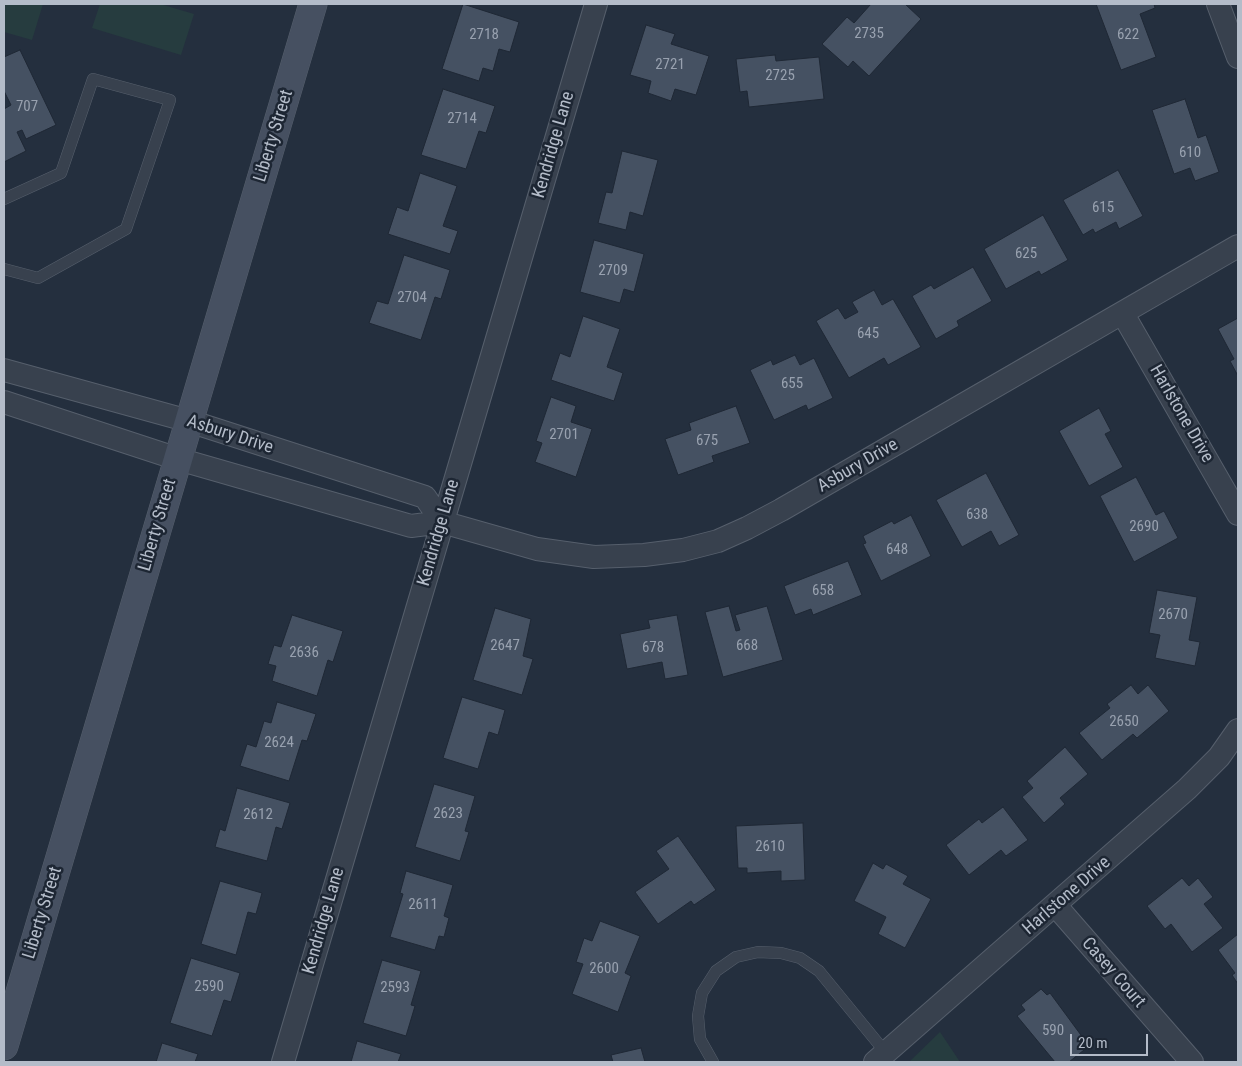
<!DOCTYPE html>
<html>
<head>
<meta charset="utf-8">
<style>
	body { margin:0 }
	#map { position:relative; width:1242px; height:1066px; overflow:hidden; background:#242f3e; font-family:"Roboto Condensed",sans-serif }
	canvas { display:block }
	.frame { position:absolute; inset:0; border:5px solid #b4bcc9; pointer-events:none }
	.scale { position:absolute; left:1070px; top:1034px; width:78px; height:22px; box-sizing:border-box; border:2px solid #b4bcc9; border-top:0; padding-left:6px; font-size:15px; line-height:18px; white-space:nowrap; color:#b4bcc9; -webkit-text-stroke:4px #1d2633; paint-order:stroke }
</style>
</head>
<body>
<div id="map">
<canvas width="1242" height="1066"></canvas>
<div class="frame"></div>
<div class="scale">20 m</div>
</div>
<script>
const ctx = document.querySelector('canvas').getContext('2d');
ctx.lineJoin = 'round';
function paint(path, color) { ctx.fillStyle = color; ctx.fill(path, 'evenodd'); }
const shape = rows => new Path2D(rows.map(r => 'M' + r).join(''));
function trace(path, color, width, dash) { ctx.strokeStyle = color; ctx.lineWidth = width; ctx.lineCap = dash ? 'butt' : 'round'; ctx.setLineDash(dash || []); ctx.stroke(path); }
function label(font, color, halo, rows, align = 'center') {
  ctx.font = font + ' "Roboto Condensed",sans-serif'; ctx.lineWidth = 5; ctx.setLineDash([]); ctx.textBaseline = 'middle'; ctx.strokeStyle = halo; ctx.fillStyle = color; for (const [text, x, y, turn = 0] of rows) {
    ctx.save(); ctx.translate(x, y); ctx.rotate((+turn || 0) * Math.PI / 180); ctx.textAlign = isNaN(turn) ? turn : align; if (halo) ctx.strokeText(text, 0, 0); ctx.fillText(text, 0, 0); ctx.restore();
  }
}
paint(shape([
	[4,4,43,4,32,40,4,32],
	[100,4,160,4,194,14,181,55,92,28],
	[940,1032,960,1062,909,1062]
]), '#263c3f');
const building = shape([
	[463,4,519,22,510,52,499,49,493,71,483,68,479,81,442,69,463,4],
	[871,4,905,4,921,19,869,76,853,61,848,67,822,44,847,17,854,23,871,4],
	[1096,4,1154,4,1155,8,1140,14,1156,57,1121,70,1096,4],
	[646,25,675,34,671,44,709,56,696,95,675,89,671,101,648,93,651,81,630,75,646,25],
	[20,50,56,125,26,139,22,130,17,132,26,151,4,162,4,109,11,105,4,91,4,57,20,50],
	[775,55,776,61,819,57,824,99,749,107,747,91,740,92,736,59,775,55],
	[443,89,495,106,486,133,479,131,466,169,421,155,443,89],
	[1185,99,1198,138,1206,135,1219,172,1195,181,1190,168,1174,174,1152,110,1185,99],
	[622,151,658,160,643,216,630,212,626,230,598,223,606,192,612,193,622,151],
	[1118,170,1143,216,1119,229,1116,222,1095,233,1093,229,1083,235,1063,200,1118,170],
	[420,173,457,186,443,226,458,231,450,254,388,234,397,207,408,211,420,173],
	[1043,215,1068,260,1041,275,1039,271,1006,289,984,249,1043,215],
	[594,240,644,254,634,292,624,289,620,303,580,292,594,240],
	[404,255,450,270,441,299,435,297,421,340,369,323,377,301,388,304,404,255],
	[973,267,992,301,957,321,959,326,936,339,912,296,931,285,934,289,973,267],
	[874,290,882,305,893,299,921,347,888,365,884,358,849,378,816,321,838,308,845,319,858,312,852,302,874,290],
	[583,316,620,329,607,367,623,373,614,401,551,380,560,353,570,357,583,316],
	[1238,318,1238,376,1230,361,1234,359,1218,329,1238,318],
	[795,355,800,365,814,358,833,398,808,410,806,405,774,420,750,370,771,360,773,365,795,355],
	[551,397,576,406,571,422,592,429,576,477,535,462,542,443,536,441,551,397],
	[736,406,750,443,712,456,714,462,678,475,665,439,691,430,689,423,736,406],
	[1099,408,1111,431,1105,434,1123,467,1089,486,1059,431,1099,408],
	[986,473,1019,535,999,546,991,531,962,547,936,500,986,473],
	[1136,477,1156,515,1164,511,1178,538,1134,562,1100,496,1136,477],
	[911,515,931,556,881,581,863,544,866,543,863,536,892,521,894,524,911,515],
	[848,561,862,595,813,615,811,609,795,615,784,586,848,561],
	[1157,590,1197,597,1189,640,1200,642,1195,666,1155,658,1160,635,1149,633,1157,590],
	[729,606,736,631,740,630,735,615,767,606,783,660,723,677,705,612,729,606],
	[495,608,531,619,523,656,533,659,522,695,473,680,495,608],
	[292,615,343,631,333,662,328,660,317,696,272,681,276,666,268,664,274,645,281,647,292,615],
	[677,615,688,675,665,679,662,662,627,669,620,634,650,628,648,620,677,615],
	[1131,685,1138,694,1148,685,1169,711,1137,738,1133,734,1102,760,1079,733,1110,708,1107,704,1131,685],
	[462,697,505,710,498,735,489,732,478,769,443,758,462,697],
	[277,702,316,714,307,741,302,740,289,781,240,766,247,744,256,747,264,721,271,723,277,702],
	[1065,747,1088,774,1060,798,1065,804,1044,823,1022,797,1033,788,1027,781,1065,747],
	[434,784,475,796,465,831,469,832,460,861,415,847,434,784],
	[237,788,290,803,282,829,276,827,267,861,215,847,220,829,225,831,237,788],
	[1003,807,1028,840,1006,856,1001,850,969,875,946,845,979,819,982,823,1003,807],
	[803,823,805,880,781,881,781,871,747,873,747,868,738,868,736,826,803,823],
	[678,836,716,890,694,905,691,901,658,924,635,892,669,869,656,851,678,836],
	[873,863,883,869,886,864,908,876,903,884,931,899,905,948,878,934,886,917,854,901,873,863],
	[406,871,453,885,444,916,449,918,444,937,439,936,435,950,390,937,403,894,400,893,406,871],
	[1182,878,1189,886,1198,878,1213,897,1204,904,1223,928,1192,952,1171,924,1165,929,1147,906,1182,878],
	[220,881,262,893,256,914,248,912,236,955,201,944,220,881],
	[600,921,640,936,625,973,631,976,618,1012,572,994,583,964,576,962,584,938,592,941,600,921],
	[1238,934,1238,984,1232,975,1235,973,1218,950,1238,934],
	[191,958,240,973,231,1002,224,1000,212,1036,170,1023,191,958],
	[382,960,421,971,411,1005,415,1006,406,1036,363,1023,382,960],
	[1041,989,1047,995,1050,993,1089,1046,1069,1062,1055,1062,1017,1016,1025,1010,1021,1005,1041,989],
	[357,1041,401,1054,398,1062,351,1062,357,1041],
	[162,1043,198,1054,195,1062,156,1062,162,1043],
	[641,1048,645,1062,613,1062,611,1055,641,1048]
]);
paint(building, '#455162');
trace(building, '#1f2835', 1);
const lane = shape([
	[4,199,61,173,93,79,170,100,126,229,38,278,4,269],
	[713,1062,700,1039,698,1016,702,993,716,971,736,957,758,952,781,953,800,958,819,971,886,1053]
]);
const street = shape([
	[1218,4,1238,57],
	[1123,314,1238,514],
	[4,370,189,421,425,497,442,522],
	[4,402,178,459,411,526,442,522,537,549,594,557,644,555,683,550,718,541,747,528,781,510,1238,246],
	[1056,906,1192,1062],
	[283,1062,596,4],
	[875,1062,1187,789,1219,757,1238,730]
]);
const secondary = shape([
	[4,1046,313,4]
]);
trace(lane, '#565f6c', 12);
trace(street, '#565f6c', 24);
trace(secondary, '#565f6c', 29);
trace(lane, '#38414e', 11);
trace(street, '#38414e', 22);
trace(secondary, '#465061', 28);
label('15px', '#98a1af', null, [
	["2735",869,34],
	["2718",484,35],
	["622",1128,35],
	["2721",670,65],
	["2725",780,76],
	["707",27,107],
	["2714",462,119],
	["610",1190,153],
	["615",1103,208],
	["625",1026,254],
	["2709",613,271],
	["2704",412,298],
	["645",868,334],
	["655",792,384],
	["2701",564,435],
	["675",707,441],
	["638",977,515],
	["2690",1144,527],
	["648",897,550],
	["658",823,591],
	["2670",1173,615],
	["2647",505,646],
	["668",747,646],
	["678",653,648],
	["2636",304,653],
	["2650",1124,722],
	["2624",279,743],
	["2623",448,814],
	["2612",258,815],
	["2610",770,847],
	["2611",423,905],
	["2600",604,969],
	["2590",209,987],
	["2593",395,988],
	["590",1053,1031]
]);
label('18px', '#b4bcc9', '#1d2633', [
	["Liberty Street",274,136,-73],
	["Kendridge Lane",554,145,-74],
	["Harlstone Drive",1181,414,60],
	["Asbury Drive",230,435,18],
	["Asbury Drive",858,466,-30],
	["Liberty Street",158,525,-74],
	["Kendridge Lane",439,533,-74],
	["Harlstone Drive",1067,896,-41],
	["Liberty Street",43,913,-73],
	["Kendridge Lane",324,921,-74],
	["Casey Court",1113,973,49]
]);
</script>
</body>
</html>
